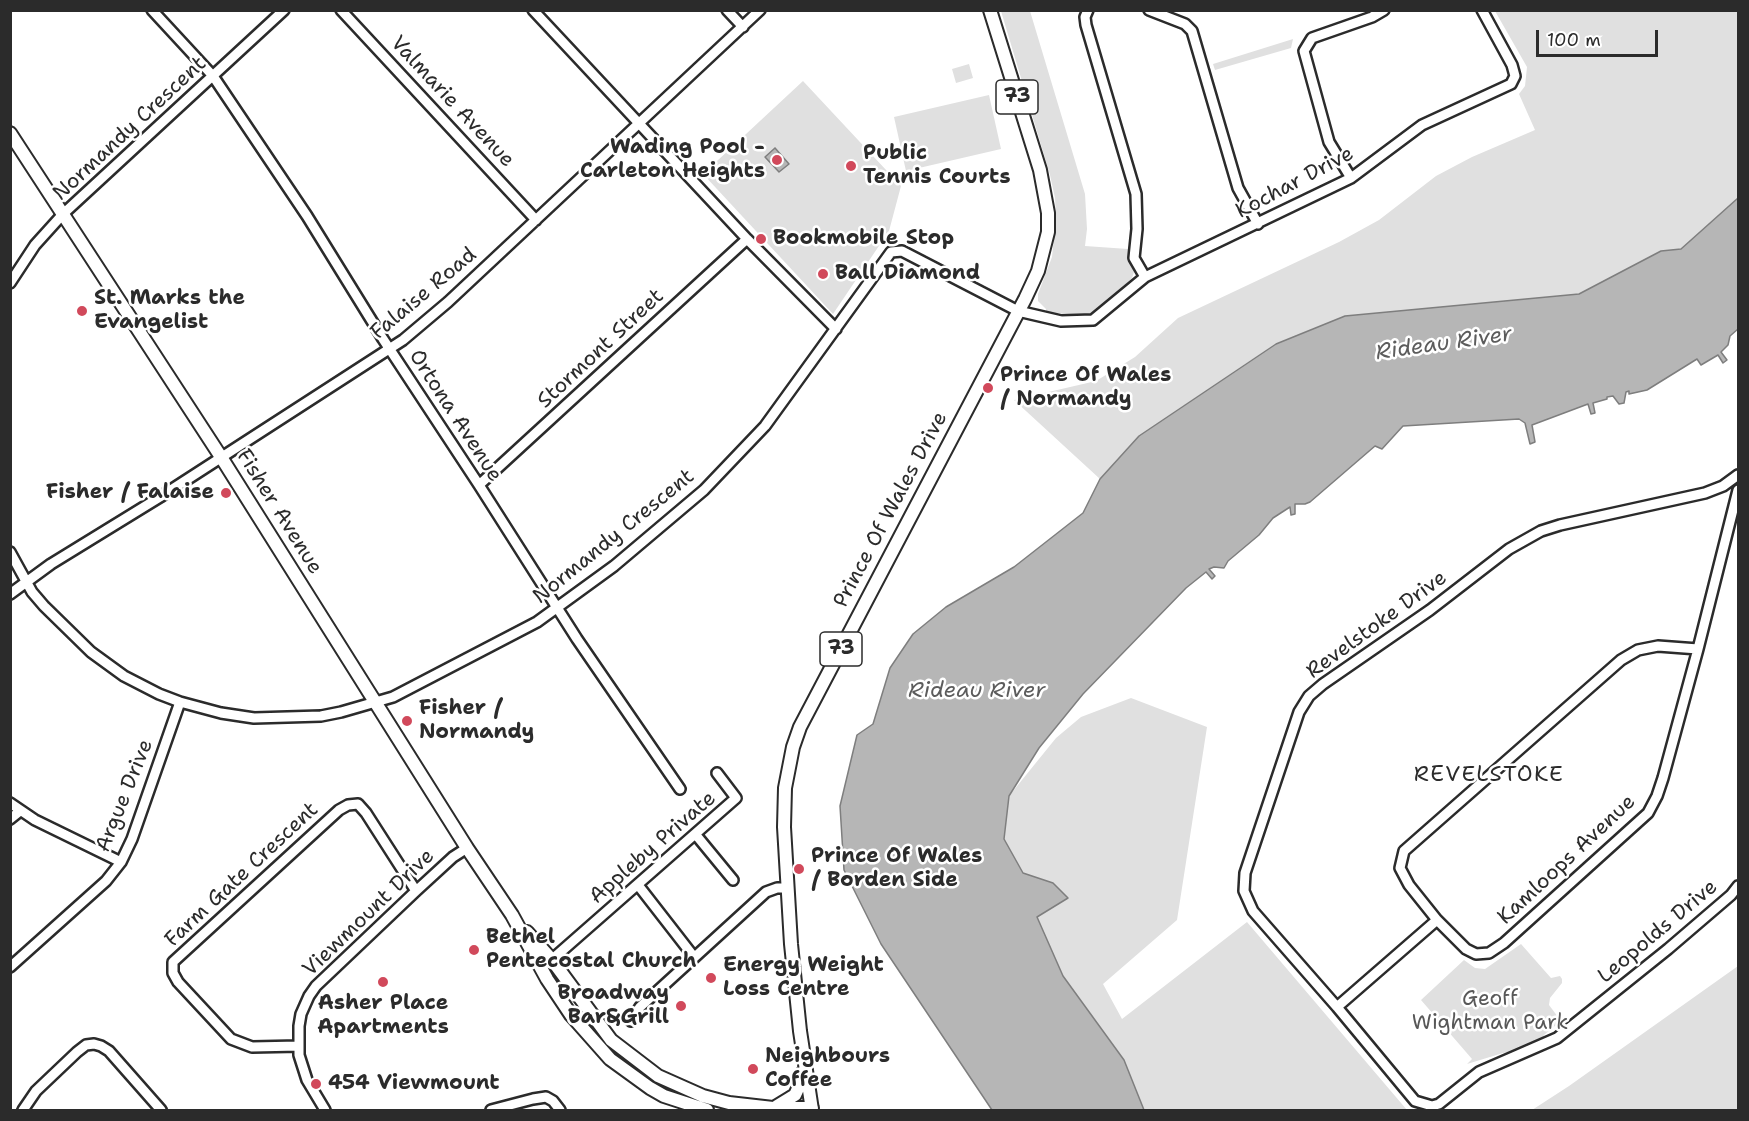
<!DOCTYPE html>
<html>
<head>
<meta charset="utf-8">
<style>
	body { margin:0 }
	#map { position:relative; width:1749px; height:1121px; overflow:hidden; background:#fff; font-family:"Shantell Sans",sans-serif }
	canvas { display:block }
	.frame { position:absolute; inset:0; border:12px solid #2b2b2b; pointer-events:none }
	.scale { position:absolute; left:1536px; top:30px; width:122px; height:27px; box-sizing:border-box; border:3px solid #2b2b2b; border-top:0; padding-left:8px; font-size:18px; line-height:21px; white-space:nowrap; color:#2b2b2b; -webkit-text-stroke:4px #fff; paint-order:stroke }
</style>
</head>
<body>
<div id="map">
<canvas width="1749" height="1121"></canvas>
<div class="frame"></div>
<div class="scale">100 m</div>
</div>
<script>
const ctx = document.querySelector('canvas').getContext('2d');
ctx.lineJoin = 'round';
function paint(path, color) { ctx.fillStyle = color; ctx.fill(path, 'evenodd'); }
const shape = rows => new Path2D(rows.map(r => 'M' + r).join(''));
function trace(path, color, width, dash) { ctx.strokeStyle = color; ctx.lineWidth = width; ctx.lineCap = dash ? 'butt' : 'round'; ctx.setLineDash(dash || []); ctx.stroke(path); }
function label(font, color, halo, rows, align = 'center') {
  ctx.font = font + ' "Shantell Sans",sans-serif'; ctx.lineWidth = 5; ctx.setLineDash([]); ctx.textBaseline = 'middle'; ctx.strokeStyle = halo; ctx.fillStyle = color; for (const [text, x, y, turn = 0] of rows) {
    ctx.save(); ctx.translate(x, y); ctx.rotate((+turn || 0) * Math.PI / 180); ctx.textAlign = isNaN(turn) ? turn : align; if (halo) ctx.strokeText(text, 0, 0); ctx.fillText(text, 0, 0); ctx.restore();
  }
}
paint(shape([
	[1001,11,1030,11,1085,194,1087,229,1085,246,1128,249,1134,272,1132,278,1102,307,1092,313,1079,315,1046,312,1046,309,1038,301,1038,294,1052,257,1056,217,1055,198,1050,175],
	[1495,11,1738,11,1738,198,1681,249,1661,251,1579,294,1345,316,1275,344,1139,436,1100,479,1014,400,1096,381,1135,357,1178,318,1339,242,1379,220,1436,176,1472,157,1535,130,1519,94,1525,86,1527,67],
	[1293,39,1291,48,1215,70,1213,64],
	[969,64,973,78,956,83,952,69],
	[803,81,901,186,889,231,833,314,703,174],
	[989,95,1001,149,906,171,894,117],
	[1131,698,1207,727,1177,920,1103,984,1122,1019,1247,922,1407,1110,1144,1110,1124,1060,1063,976,1036,917,1068,898,1053,883,1023,873,1004,839,1009,796,1056,738,1081,717],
	[1521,944,1551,978,1560,976,1562,979,1562,983,1550,998,1549,1005,1561,1021,1544,1035,1540,1043,1523,1050,1503,1053,1467,1064,1472,1059,1421,1000,1464,960,1475,968,1485,969],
	[1738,966,1738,1110,1532,1110,1569,1086]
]), '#e0e0e0');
const water = shape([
	[775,148,789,164,779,172,765,157,775,148],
	[1738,198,1738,329,1730,336,1728,345,1721,352,1727,360,1723,363,1718,355,1701,365,1697,359,1647,390,1629,394,1629,391,1626,392,1624,403,1619,404,1613,396,1607,397,1607,399,1593,403,1595,413,1591,414,1588,404,1532,425,1535,442,1530,444,1525,423,1519,419,1403,426,1382,449,1375,446,1310,502,1305,504,1295,504,1295,514,1291,515,1290,507,1273,518,1259,535,1228,561,1224,568,1214,567,1209,569,1215,576,1212,579,1206,572,1186,588,1083,694,1039,748,1009,796,1004,839,1023,873,1053,883,1068,898,1037,917,1063,976,1124,1060,1144,1110,992,1110,881,944,844,870,840,806,857,735,873,724,890,668,913,634,946,607,1014,567,1083,513,1100,479,1139,436,1276,344,1345,316,1579,294,1661,251,1681,249,1738,198]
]);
paint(water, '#b6b6b6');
trace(water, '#7e7e7e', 1.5);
const minor = shape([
	[152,10,213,76,307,216,383,339,479,485,577,639,680,789],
	[341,10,536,220],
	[533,10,747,239,836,329],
	[727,10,743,27],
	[1088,10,1085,17,1086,25,1136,194,1137,229,1134,258,1145,277],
	[1149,10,1185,24,1192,31,1238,188,1258,224],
	[1351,178,1329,142,1304,51,1312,38,1372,17,1384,10],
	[10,283,35,245,63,214,284,10],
	[1738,475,1723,486,1705,493,1560,525,1541,531,1509,549,1430,610,1323,684,1309,696,1299,712,1245,873,1244,891,1253,911,1337,1007,1415,1101,1432,1106,1439,1104,1479,1072,1557,1038,1668,949,1731,895,1738,886],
	[479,485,747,239],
	[10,552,32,592,44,606,91,652,124,676,159,694,180,702,221,713,254,718,321,716,341,712,393,697,537,622,614,566,704,490,765,426,891,252,902,251,1018,311,1061,321,1093,320,1145,277,1351,178,1422,125,1511,84,1515,76,1512,65,1482,10],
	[10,594,51,564,160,497,403,340,448,302,760,10],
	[1698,649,1658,646,1638,650,1621,660,1404,851,1400,868,1409,885,1437,920,1466,949,1476,954,1489,953,1504,943,1648,813,1657,796,1663,778,1698,649,1738,490],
	[10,803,35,820,121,862],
	[10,819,20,811],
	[696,835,733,880],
	[638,885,694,957],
	[548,963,736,798,717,773],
	[10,967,106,881,121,862,132,839,180,702],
	[1337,1007,1437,920],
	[631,1021,640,1007,766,892,777,888,788,888],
	[299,1046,252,1047,231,1039,178,982,173,973,173,962,339,810,348,805,358,804,366,813,416,891],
	[23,1110,36,1091,77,1052,86,1045,94,1044,101,1046,109,1051,161,1110],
	[325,1110,307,1080,299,1055,299,1026,301,1014,309,996,316,986,416,891,453,857,467,848],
	[491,1110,533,1099,546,1097,553,1101,560,1110]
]);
const major = shape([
	[10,133,221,457,467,848,512,915,547,979,571,1015,610,1059,650,1088,664,1096,707,1110],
	[527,932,552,960,611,1040,658,1076,703,1096,729,1103,773,1108,812,1108],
	[777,1106,795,1095,801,1082,803,1072],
	[812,1110,800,1031,791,944,784,827,785,788,793,747,800,727,1025,299,1038,271,1048,232,1048,213,1040,170,990,10]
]);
trace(minor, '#2b2b2b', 14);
trace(major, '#2b2b2b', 16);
trace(minor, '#fff', 9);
trace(major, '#fff', 12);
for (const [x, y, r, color] of [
	[777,160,6,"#d1495b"],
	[851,166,6,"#d1495b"],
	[761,239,6,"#d1495b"],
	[823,274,6,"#d1495b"],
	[82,311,6,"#d1495b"],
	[988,388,6,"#d1495b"],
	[226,493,6,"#d1495b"],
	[407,721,6,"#d1495b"],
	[799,869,6,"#d1495b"],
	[474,950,6,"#d1495b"],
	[711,978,6,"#d1495b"],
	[383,982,6,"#d1495b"],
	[681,1006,6,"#d1495b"],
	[753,1069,6,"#d1495b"],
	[316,1084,6,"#d1495b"]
]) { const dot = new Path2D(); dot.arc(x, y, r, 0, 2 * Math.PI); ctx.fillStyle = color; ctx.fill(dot); trace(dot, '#fff', 2); }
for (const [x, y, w] of [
	[1017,97,42],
	[841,649,42]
]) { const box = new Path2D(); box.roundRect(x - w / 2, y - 17, w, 34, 4.5); ctx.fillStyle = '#fff'; ctx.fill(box); trace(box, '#2b2b2b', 1.5); }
label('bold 20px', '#2b2b2b', null, [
	["73",1017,97],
	["73",841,649]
]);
label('21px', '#2b2b2b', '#fff', [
	["Valmarie Avenue",452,102,47],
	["Normandy Crescent",130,129,-43],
	["Kochar Drive",1295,183,-28],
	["Falaise Road",424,294,-40],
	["Stormont Street",601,349,-43],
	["Ortona Avenue",455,416,57],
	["Prince Of Wales Drive",891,510,-62],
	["Fisher Avenue",279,512,58],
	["Normandy Crescent",614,537,-39],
	["Revelstoke Drive",1377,625,-36],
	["Argue Drive",125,796,-68],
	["Appleby Private",653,848,-41],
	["Kamloops Avenue",1567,860,-43],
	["Farm Gate Crescent",242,875,-43],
	["Viewmount Drive",369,913,-44],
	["Leopolds Drive",1658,932,-40]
]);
label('bold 21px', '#2b2b2b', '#fff', [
	["Wading Pool -",765,148,"right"],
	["Carleton Heights",765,172,"right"],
	["Public",863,154],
	["Tennis Courts",863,178],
	["Bookmobile Stop",773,239],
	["Ball Diamond",835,274],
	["St. Marks the",94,299],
	["Evangelist",94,323],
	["Prince Of Wales",1000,376],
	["/ Normandy",1000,400],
	["Fisher / Falaise",214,493,"right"],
	["Fisher /",419,709],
	["Normandy",419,733],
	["Prince Of Wales",811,857],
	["/ Borden Side",811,881],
	["Bethel",486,938],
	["Pentecostal Church",486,962],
	["Energy Weight",723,966],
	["Loss Centre",723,990],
	["Broadway",669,994,"right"],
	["Bar&Grill",669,1018,"right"],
	["Asher Place",383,1004,"center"],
	["Apartments",383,1028,"center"],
	["Neighbours",765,1057],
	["Coffee",765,1081],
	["454 Viewmount",328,1084]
], 'left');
label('21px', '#585858', '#fff', [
	["Geoff",1490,1000],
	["Wightman Park",1490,1024]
]);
label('italic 22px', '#5c5c5c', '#fff', [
	["Rideau River",1444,344,-8],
	["Rideau River",977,691]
]);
ctx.letterSpacing = '1.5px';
label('22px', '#2b2b2b', '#fff', [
	["REVELSTOKE",1489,775]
]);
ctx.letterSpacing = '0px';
</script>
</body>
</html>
